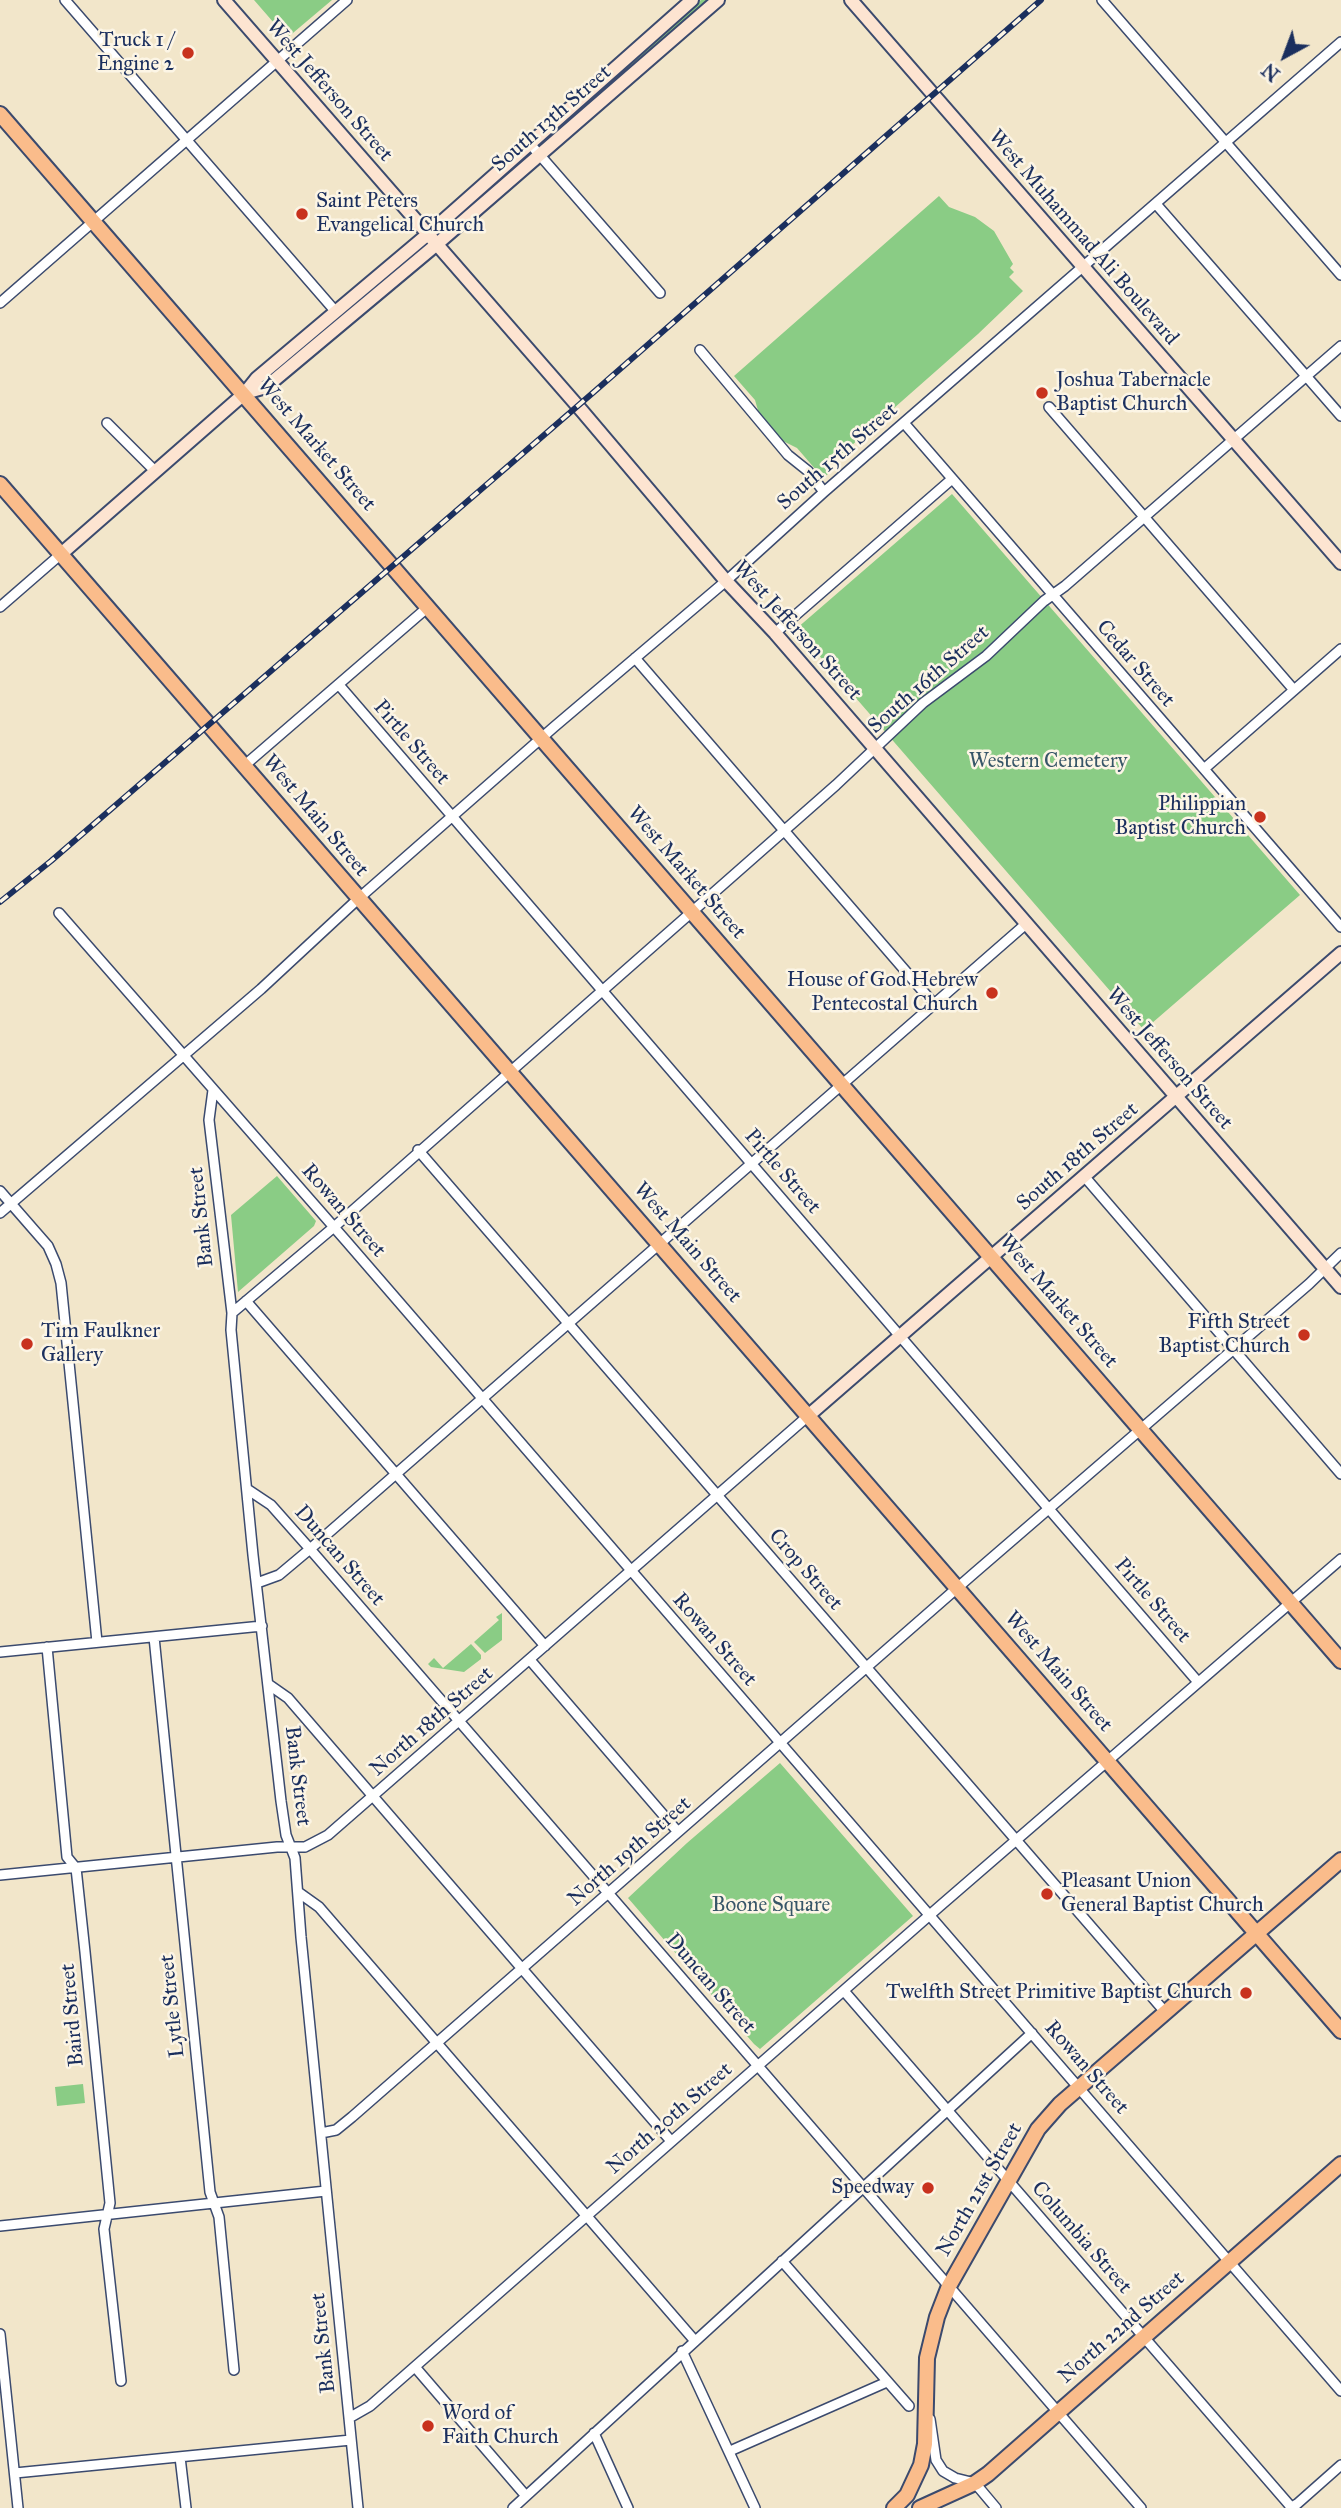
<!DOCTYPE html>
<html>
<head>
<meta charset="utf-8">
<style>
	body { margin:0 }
	#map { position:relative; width:1341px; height:2508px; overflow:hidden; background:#f2e6ca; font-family:"IM FELL Great Primer",serif }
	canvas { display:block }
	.north { position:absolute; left:1250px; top:21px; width:70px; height:70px; -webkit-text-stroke:5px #fcf5e5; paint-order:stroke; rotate:221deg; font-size:19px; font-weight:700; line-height:28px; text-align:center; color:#1b2f5e }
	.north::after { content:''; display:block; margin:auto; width:24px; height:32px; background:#1b2f5e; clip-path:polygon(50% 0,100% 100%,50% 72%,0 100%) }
</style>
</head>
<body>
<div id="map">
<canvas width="1341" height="2508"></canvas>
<div class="north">N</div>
</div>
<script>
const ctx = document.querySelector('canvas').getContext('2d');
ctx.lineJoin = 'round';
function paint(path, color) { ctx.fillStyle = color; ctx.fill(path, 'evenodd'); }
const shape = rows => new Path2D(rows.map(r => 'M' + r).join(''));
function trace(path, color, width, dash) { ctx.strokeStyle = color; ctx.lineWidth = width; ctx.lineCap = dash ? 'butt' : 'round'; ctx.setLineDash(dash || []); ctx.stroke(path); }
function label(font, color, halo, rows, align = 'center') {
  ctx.font = font + ' "IM FELL Great Primer",serif'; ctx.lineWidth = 5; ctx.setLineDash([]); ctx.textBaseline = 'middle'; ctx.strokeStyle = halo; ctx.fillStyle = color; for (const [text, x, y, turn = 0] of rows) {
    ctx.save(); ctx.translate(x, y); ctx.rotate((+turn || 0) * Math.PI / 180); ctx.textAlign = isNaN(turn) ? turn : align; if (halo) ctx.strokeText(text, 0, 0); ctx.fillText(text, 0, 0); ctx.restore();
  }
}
paint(shape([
	[254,0,332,0,287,38],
	[701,0,710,0,547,140,577,114,594,94],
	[939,196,949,207,975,217,994,231,1013,264,1010,268,1014,272,1009,277,1023,291,978,334,826,468,828,474,823,478,797,448,783,441,759,414,755,400,734,376],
	[952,494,1300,895,1144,1030,796,629],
	[277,1176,316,1221,314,1226,238,1292,231,1215],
	[502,1613,502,1640,485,1653,474,1642,499,1620,496,1617],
	[471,1644,481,1655,481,1659,464,1672,431,1667,428,1664,434,1658,443,1668],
	[780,1763,913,1916,760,2049,754,2044,628,1898,687,1843],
	[83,2084,85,2103,57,2106,55,2087]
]), '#8acc85');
const street = shape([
	[65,0,336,312],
	[1102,0,1341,275],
	[531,145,660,293],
	[1156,204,1341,416],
	[0,303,347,0],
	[700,350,788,455,808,471,824,492],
	[1049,407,1294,690],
	[107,423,155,471],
	[904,423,1341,927],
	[0,607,61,554],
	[775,633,952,479],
	[635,658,934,1004],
	[339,685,1198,1682],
	[245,765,428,607],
	[1204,769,1341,649],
	[59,913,347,1242,1341,2391],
	[213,1090,209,1120,232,1313,231,1330,253,1555,281,1801,286,1835,295,1858,301,1937,358,2508],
	[418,1150,1166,2013],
	[1084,1176,1341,1474],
	[0,1191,48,1246,56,1264,61,1283,97,1642],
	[0,1213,261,989,358,899,554,727,726,581,824,492,1341,42],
	[246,1301,545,1646],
	[232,1313,334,1227,836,785,923,703,986,656,1044,601,1065,586,1341,346],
	[247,1489,271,1505,310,1549,1141,2508],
	[257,1583,279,1575,310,1549,1027,923],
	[154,1637,210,2192,219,2217,234,2370],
	[47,1647,67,1857,76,1868,85,1952,110,2203,104,2229,121,2381],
	[0,1652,262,1626],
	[530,1660,678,1832],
	[268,1684,288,1698,671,2141],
	[0,1875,277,1847,305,1847,328,1835,808,1416],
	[298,1892,319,1907,695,2341],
	[844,1991,1292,2508],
	[321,2133,336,2130,352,2117,972,1575,1309,1284,1341,1253],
	[0,2226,326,2191],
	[782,2261,909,2406],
	[0,2334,18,2508],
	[682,2351,755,2508],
	[415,2367,526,2496],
	[349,2418,370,2406,940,1906,1341,1559],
	[930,2419,936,2460,943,2471,955,2478,975,2483,996,2508],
	[594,2433,628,2508],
	[730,2451,887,2382],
	[180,2457,186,2508],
	[15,2473,351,2440],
	[513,2508,1032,2033],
	[1290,2508,1297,2504,1341,2465]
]);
const secondary = shape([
	[224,0,582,411,726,581,775,633,1341,1287],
	[851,0,1341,563],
	[245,393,266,387,437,244,718,0],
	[61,554,245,393,257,378,428,234,692,0],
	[808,1416,1341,953]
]);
const primary = shape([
	[0,114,1341,1661],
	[0,484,1341,2031],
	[894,2508,907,2495,921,2465,925,2444,927,2358,937,2317,949,2286,1038,2129,1060,2104,1341,1860],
	[920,2508,975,2483,988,2474,1341,2164]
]);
trace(street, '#3b4a6e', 12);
trace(secondary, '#3b4a6e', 16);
trace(primary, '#3b4a6e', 18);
trace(street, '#fff', 9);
trace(secondary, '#fde4d1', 12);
trace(primary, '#fabc8b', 14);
const rail = shape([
	[0,902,51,861,595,391,1041,0]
]);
trace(rail, '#1b2f5e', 6);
trace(rail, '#fcf5e5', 3.5, [10]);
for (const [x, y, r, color] of [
	[188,53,7,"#c8321e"],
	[302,214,7,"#c8321e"],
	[1042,393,7,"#c8321e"],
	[1260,817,7,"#c8321e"],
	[992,993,7,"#c8321e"],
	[1304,1335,7,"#c8321e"],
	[27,1344,7,"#c8321e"],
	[1047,1894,7,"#c8321e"],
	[1246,1993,7,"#c8321e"],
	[928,2188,7,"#c8321e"],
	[428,2426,7,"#c8321e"]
]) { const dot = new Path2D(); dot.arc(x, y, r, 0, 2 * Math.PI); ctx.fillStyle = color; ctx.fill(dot); trace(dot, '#fcf5e5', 2.5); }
label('21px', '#1b2f5e', '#fcf5e5', [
	["Truck 1 /",174,41],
	["Engine 2",174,65],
	["Saint Peters",316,202,"left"],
	["Evangelical Church",316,226,"left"],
	["Joshua Tabernacle",1056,381,"left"],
	["Baptist Church",1056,405,"left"],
	["Philippian",1246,805],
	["Baptist Church",1246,829],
	["House of God Hebrew",978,981],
	["Pentecostal Church",978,1005],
	["Fifth Street",1290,1323],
	["Baptist Church",1290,1347],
	["Tim Faulkner",41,1332,"left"],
	["Gallery",41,1356,"left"],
	["Pleasant Union",1061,1882,"left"],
	["General Baptist Church",1061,1906,"left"],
	["Twelfth Street Primitive Baptist Church",1232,1993],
	["Speedway",914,2188],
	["Word of",442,2414,"left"],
	["Faith Church",442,2438,"left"]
], 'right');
label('21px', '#1b2f5e', '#fcf5e5', [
	["West Jefferson Street",329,91,49],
	["South 13th Street",552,119,-41],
	["West Muhammad Ali Boulevard",1083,238,49],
	["West Market Street",316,445,49],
	["South 15th Street",838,457,-41],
	["West Jefferson Street",797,631,48],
	["Cedar Street",1135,664,49],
	["South 16th Street",929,680,-41],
	["Pirtle Street",411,743,49],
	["West Main Street",315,816,50],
	["West Market Street",686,873,49],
	["West Jefferson Street",1169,1059,49],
	["South 18th Street",1078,1157,-41],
	["Pirtle Street",782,1172,49],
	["Rowan Street",343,1211,49],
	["Bank Street",202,1217,-96],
	["West Main Street",687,1243,49],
	["West Market Street",1058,1302,49],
	["Duncan Street",339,1556,49],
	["Crop Street",805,1570,49],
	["Pirtle Street",1152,1601,49],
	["Rowan Street",714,1640,49],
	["West Main Street",1058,1672,49],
	["North 18th Street",432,1722,-41],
	["Bank Street",297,1776,83],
	["North 19th Street",630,1852,-41],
	["Duncan Street",710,1984,49],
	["Lytle Street",173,2006,-96],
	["Baird Street",73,2015,-95],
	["Rowan Street",1086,2068,49],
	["North 20th Street",670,2119,-41],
	["North 21st Street",980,2190,-60],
	["Columbia Street",1081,2238,49],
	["North 22nd Street",1122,2328,-41],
	["Bank Street",324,2343,-96]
]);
label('21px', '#375668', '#fcf5e5', [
	["Western Cemetery",1048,762],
	["Boone Square",771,1906]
]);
</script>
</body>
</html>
